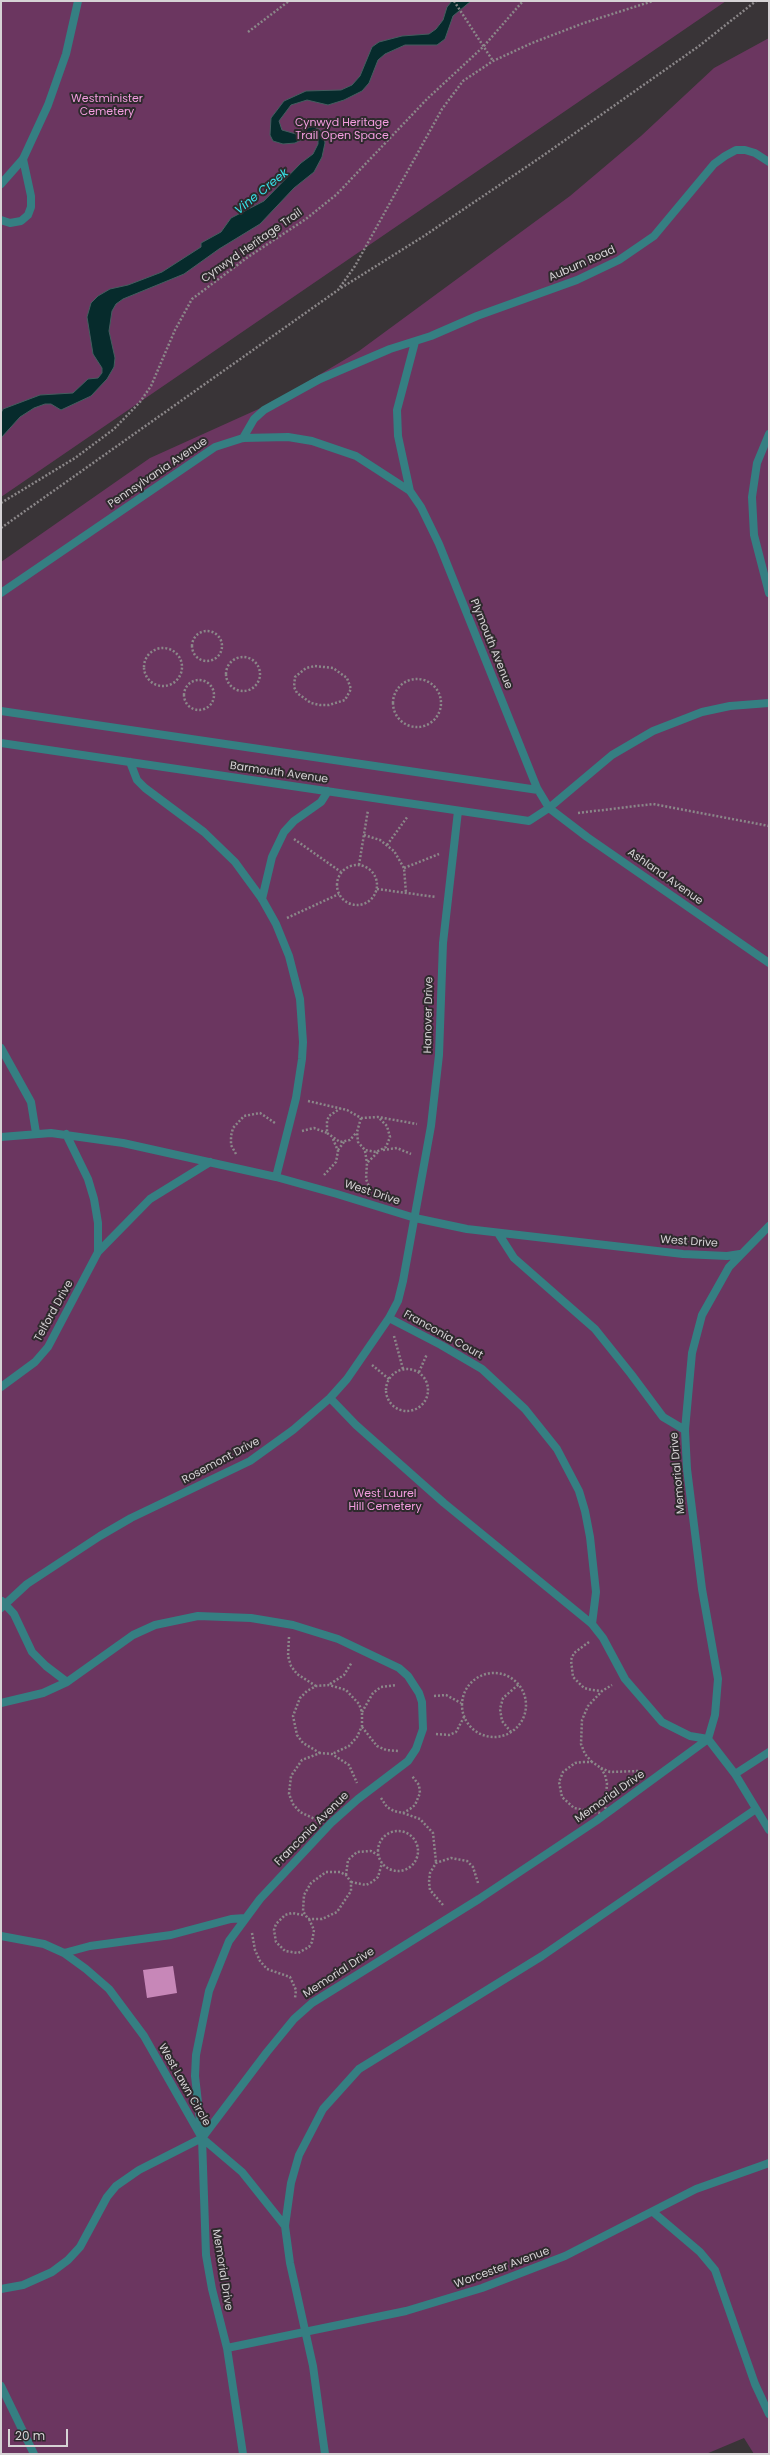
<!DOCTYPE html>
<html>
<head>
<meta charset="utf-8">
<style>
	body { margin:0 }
	#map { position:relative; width:770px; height:2455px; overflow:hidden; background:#393437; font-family:Poppins,sans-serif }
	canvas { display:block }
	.frame { position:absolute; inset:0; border:2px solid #d6d3d5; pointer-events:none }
	.scale { position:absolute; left:8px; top:2429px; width:60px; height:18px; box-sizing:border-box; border:2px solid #d6d3d5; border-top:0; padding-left:5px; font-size:12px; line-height:14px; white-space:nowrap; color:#d6d3d5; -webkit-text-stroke:3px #2e2a2d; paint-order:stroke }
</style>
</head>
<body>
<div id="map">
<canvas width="770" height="2455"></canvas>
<div class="frame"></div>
<div class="scale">20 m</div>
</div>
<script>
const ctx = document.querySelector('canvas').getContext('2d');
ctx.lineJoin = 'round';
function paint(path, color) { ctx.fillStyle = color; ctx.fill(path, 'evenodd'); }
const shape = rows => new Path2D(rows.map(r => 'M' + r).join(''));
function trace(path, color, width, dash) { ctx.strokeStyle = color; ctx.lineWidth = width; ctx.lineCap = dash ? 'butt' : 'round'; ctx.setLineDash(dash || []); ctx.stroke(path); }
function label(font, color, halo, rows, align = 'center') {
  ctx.font = font + ' Poppins,sans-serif'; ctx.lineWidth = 4; ctx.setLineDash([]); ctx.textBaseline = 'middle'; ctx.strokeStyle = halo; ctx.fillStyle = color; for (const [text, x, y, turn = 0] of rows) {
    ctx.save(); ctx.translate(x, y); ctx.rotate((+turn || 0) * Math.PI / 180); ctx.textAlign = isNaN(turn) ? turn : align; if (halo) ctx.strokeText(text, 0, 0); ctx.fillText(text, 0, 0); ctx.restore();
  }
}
paint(shape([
	[1,1,726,1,1,497],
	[769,38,769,2454,754,2454,744,2438,706,2454,1,2454,1,562,150,458,274,402,359,351,570,196,641,136,714,68]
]), '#6b3660');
const water = shape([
	[452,1,471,1,453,16,445,39,437,45,405,45,385,54,378,60,369,83,362,91,344,100,328,105,307,100,291,105,279,121,282,130,296,134,312,126,320,130,324,137,325,143,322,157,314,172,294,188,260,224,219,249,184,274,123,299,116,304,112,311,109,331,115,358,114,367,107,379,91,396,61,410,51,404,45,404,34,408,20,417,1,438,1,413,3,409,40,395,73,393,88,379,98,378,102,373,102,368,93,354,87,317,91,303,98,296,110,289,128,285,162,272,201,247,201,243,221,232,231,218,264,201,301,163,313,154,318,144,318,140,314,138,309,136,295,143,283,144,273,141,270,135,271,118,284,101,306,91,341,90,352,85,360,76,372,47,379,42,402,36,429,34,436,29,443,20,447,7,452,1]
]);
paint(water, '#062b2c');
trace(water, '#445d5f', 1);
paint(shape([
	[173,1966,177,1993,147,1998,143,1970]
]), '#c787b8');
trace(shape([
	[454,1,493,61],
	[248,32,289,1],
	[341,288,424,236,541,157,699,46,756,1],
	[1,503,75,458,114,429,140,402,151,386,175,330,192,299,248,257,306,219,336,195,427,99,483,47,523,1],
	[1,528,338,290,355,266,442,109,463,81,493,61,532,43,584,23,653,1],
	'192 646a15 15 0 1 1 30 0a15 15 0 1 1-30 0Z',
	'144 667a19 19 0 1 1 38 0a19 19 0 1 1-38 0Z',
	'226 674a17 17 0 1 1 34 0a17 17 0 1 1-34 0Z',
	[315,666,333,668,347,678,351,689,345,700,329,705,320,705,311,703,297,693,294,687,295,677,306,668,315,666],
	'393 703a24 24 0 1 1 48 0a24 24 0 1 1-48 0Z',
	'184 695a15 15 0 1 1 30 0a15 15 0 1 1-30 0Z',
	[578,813,653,804,769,826],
	[364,835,380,840,394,851,404,868,406,893],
	[294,839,341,872],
	[387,845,408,816],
	[359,865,368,810],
	'337 885a20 20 0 1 1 40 0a20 20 0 1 1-40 0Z',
	[404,868,439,854],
	[377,889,436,897],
	[287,918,339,894],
	[308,1101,347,1110,361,1118,378,1117,417,1124],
	[341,1108,329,1116,327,1121,327,1133,340,1142,350,1140,356,1133],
	[361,1118,357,1132,358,1142,365,1150,376,1152,386,1147,390,1137,387,1126,379,1118],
	[302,1131,314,1128,327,1133],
	[338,1150,344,1142],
	[383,1150,397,1148,411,1154],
	[365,1151,367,1163],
	[236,1154,231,1145,231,1136,233,1128,244,1116,260,1113,275,1123],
	[324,1175,336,1162,338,1151,333,1139],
	[370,1189,366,1179,367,1163,378,1152],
	[394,1336,403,1369],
	[372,1365,389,1379],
	'386 1390a21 21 0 1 1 42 0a21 21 0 1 1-42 0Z',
	[419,1372,427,1354],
	[289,1637,288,1656,291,1666,297,1674,316,1686],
	[589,1642,574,1653,571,1660,573,1677,584,1688,592,1690,602,1691,612,1685],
	'462 1705a32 32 0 1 1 64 0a32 32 0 1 1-64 0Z',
	[330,1684,344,1675,352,1662],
	[434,1696,446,1695,461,1703],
	[362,1712,373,1693,381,1687,396,1685],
	[362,1727,377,1746,386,1750,398,1751],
	[511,1732,502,1721,500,1709,503,1698,519,1684],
	[436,1734,449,1735,456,1732,464,1717],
	[320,1753,303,1743,297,1735,293,1716,300,1698,307,1691,316,1686,329,1685,346,1690,359,1704,362,1712,362,1726,357,1737,349,1746,332,1754],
	[583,1762,592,1762,601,1768,605,1775,607,1783,605,1814,574,1808,562,1797,559,1782,563,1772,575,1763,583,1762],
	[592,1762,585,1754,581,1744,582,1720,588,1706,602,1691],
	[601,1768,610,1772,639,1771],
	[381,1798,387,1807,394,1811,403,1813,410,1809,415,1805,420,1793,419,1785,412,1776],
	[403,1813,420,1819,433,1833,436,1862],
	[317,1820,300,1812,293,1804,289,1794,291,1776,302,1760,320,1753,332,1754,349,1765,357,1783],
	'378 1851a20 20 0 1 1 40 0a20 20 0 1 1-40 0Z',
	[326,1872,340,1872,346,1875,351,1882,351,1891,337,1912,322,1919,308,1919,303,1911,304,1895,311,1883,326,1872],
	[346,1875,348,1860,357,1852,371,1851,378,1855],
	[351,1882,366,1885,372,1882,378,1877,382,1863],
	[443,1905,430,1890,429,1882,430,1873,436,1863,451,1858,467,1861,473,1867,478,1883],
	[303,1915,292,1913,285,1915,276,1924,274,1930,276,1942,285,1951,298,1953,309,1947,312,1942,314,1930,309,1919],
	[252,1933,255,1950,260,1961,267,1969,290,1977,296,1990,295,1998]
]), '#8b8789', 2.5, [2, 2]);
trace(shape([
	[1,184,23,159,48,105,66,54,78,1],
	[1,220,10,223,21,221,28,215,31,207,31,196,23,159],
	[769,434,757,463,752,497,754,535,769,593],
	[243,438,254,419,264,410,320,379,390,349,431,336,477,316,577,280,619,260,654,236,714,164,725,156,736,150,745,150,755,153,769,162],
	[410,491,398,436,397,410,415,342],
	[1,593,215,447,243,438,288,437,312,441,356,456,410,491,421,507,439,544,537,788,549,808,587,837,769,963],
	[1,711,538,790],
	[1,743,529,821,549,808,612,755,653,731,702,712,730,706,769,703],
	[130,762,137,780,145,788,204,832,235,862,262,899,276,924,289,956,300,999,303,1042,302,1059,296,1098,276,1177],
	[262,899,272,857,284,832,294,821,321,802,328,791],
	[1,1048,31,1102,36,1133],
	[1,1137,51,1133,123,1143,276,1177,337,1194,415,1218,467,1229,683,1254,727,1256,740,1254],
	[769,1226,729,1267,702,1315,692,1353,685,1430,687,1469,702,1589,718,1679,715,1715,708,1739,735,1774,769,1830],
	[498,1233,514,1258,595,1329,631,1374,663,1417,685,1430],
	[98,1252,150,1199,210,1162],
	[389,1318,441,1345,482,1369,525,1409,557,1449,579,1491,585,1511,590,1537,596,1592,592,1624],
	[1,1387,35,1362,48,1347,98,1252,98,1223,94,1199,88,1179,66,1134],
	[330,1398,356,1425,444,1503,592,1624,603,1638,625,1679,662,1722,690,1736,708,1739],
	[2,1601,14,1614,32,1652,46,1666,67,1682],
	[1,1608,27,1584,100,1536,131,1518,250,1461,293,1430,330,1398,347,1379,389,1318,398,1301,403,1281,431,1126,439,1055,443,943,458,811],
	[1,1703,43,1693,67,1682,133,1635,155,1625,198,1616,251,1618,293,1625,338,1639,399,1668,408,1676,419,1693,422,1702,423,1729,416,1749,408,1761,358,1799,331,1823,260,1899,229,1941,209,1991,196,2055,195,2076,202,2138,242,2172,285,2226],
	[735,1774,769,1752],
	[1,1936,44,1944,64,1953,86,1969,109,1989,144,2036,202,2138,139,2170,116,2186,107,2197,80,2247,68,2260,52,2272,23,2285,1,2289],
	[64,1953,90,1946,171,1935,231,1919,245,1918],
	[653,2212,700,2252,715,2270,755,2384,769,2414],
	[227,2348,406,2311,482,2288,565,2256,696,2189,769,2163],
	[1,2386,34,2454],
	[243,2454,227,2348,212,2289,206,2255,202,2138,267,2052,294,2019,312,2003,479,1899,596,1821,708,1739],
	[325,2454,313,2366,290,2263,285,2226,291,2183,299,2155,323,2109,359,2069,542,1956,756,1809]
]), '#357f82', 8);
label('11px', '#f39ddf', '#2e2a2d', [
	["Westminister",107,99],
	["Cemetery",107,112],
	["Cynwyd Heritage",342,123],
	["Trail Open Space",342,136],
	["West Laurel",385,1494],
	["Hill Cemetery",385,1507]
]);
label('11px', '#d6d3d5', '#2e2a2d', [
	["Cynwyd Heritage Trail",252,246,-35],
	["Auburn Road",582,264,-24],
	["Pennsylvania Avenue",158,473,-34],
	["Plymouth Avenue",491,644,68],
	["Barmouth Avenue",279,773,8],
	["Ashland Avenue",665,877,35],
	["Hanover Drive",429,1015,-89],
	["West Drive",372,1193,18],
	["West Drive",689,1242,4],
	["Telford Drive",54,1311,-61],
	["Franconia Court",443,1335,29],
	["Rosemont Drive",221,1461,-28],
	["Memorial Drive",678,1473,-95],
	["Memorial Drive",610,1797,-35],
	["Franconia Avenue",312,1829,-45],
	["Memorial Drive",339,1973,-33],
	["West Lawn Circle",184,2085,60],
	["Worcester Avenue",502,2268,-20],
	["Memorial Drive",222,2270,81]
]);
label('italic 12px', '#36e1e6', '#2e2a2d', [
	["Vine Creek",262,192,-39]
]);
</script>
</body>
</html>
